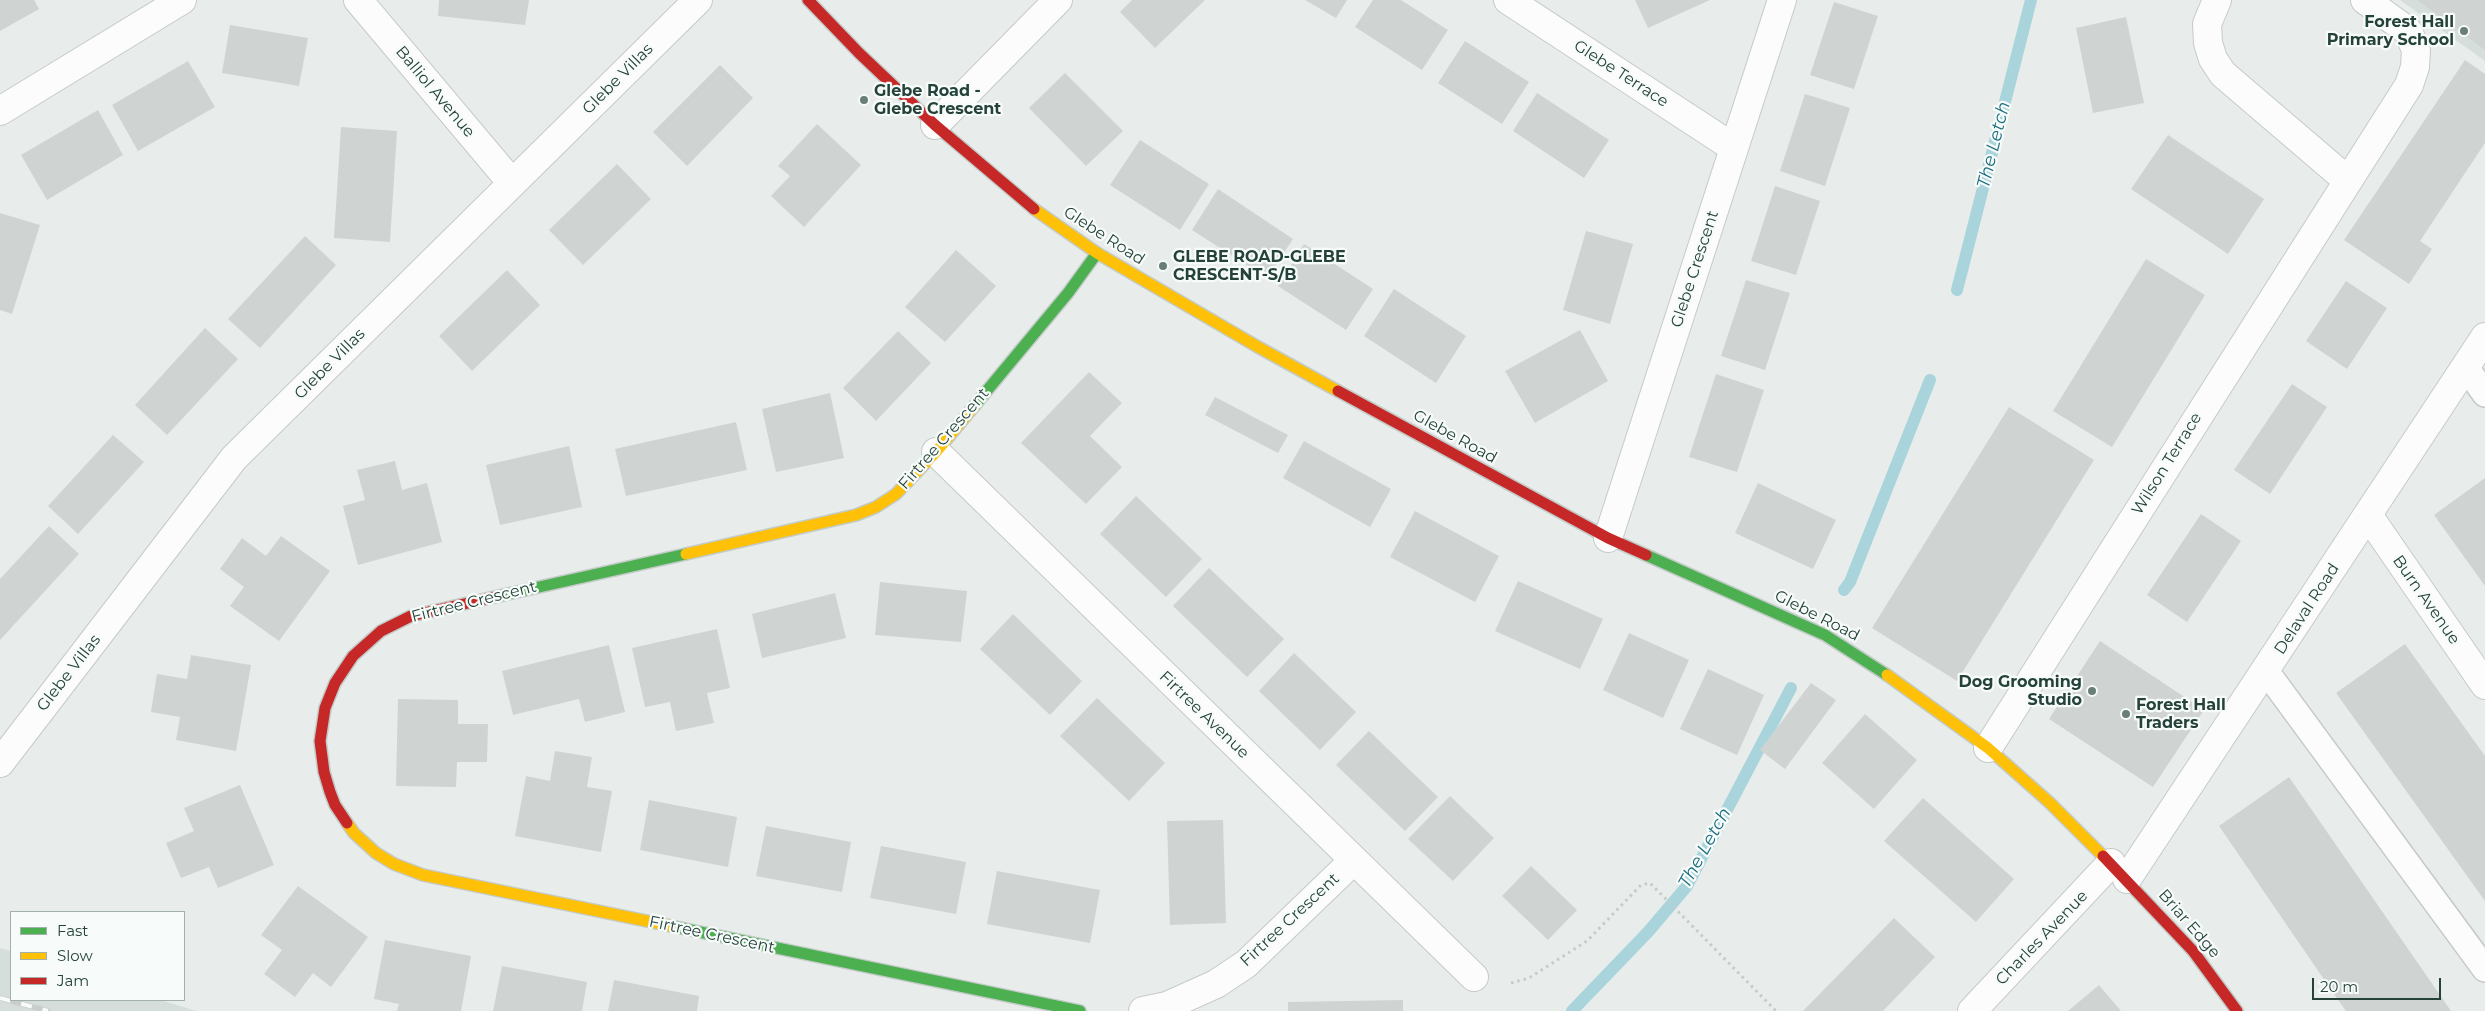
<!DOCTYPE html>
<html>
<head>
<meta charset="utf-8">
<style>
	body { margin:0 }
	#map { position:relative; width:2485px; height:1011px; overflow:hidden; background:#e8edeb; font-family:Montserrat,sans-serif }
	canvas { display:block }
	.legend { position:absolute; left:10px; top:911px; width:175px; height:90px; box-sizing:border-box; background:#f7fbf9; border:1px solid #a3b1ad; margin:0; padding:6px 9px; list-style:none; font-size:15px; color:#24423a }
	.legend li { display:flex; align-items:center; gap:10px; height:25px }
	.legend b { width:25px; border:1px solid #a3b1ad }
	.scale { position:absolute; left:2312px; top:978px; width:129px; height:22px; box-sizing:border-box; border:2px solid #24423a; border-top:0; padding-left:6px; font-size:15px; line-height:18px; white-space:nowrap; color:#24423a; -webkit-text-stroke:4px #f7fbf9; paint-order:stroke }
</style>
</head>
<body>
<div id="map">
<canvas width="2485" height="1011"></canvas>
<ul class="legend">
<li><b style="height:6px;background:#4caf50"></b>Fast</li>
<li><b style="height:6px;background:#ffc107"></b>Slow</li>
<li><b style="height:6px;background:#c62828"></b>Jam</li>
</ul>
<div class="scale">20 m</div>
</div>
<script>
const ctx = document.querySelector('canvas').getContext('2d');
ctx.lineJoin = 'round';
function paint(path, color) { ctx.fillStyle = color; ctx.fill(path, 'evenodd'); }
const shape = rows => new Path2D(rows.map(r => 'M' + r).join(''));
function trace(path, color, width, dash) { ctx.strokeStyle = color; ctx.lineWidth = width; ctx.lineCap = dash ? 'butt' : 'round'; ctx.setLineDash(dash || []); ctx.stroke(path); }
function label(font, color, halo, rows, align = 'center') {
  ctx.font = font + ' Montserrat,sans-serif'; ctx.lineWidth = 4.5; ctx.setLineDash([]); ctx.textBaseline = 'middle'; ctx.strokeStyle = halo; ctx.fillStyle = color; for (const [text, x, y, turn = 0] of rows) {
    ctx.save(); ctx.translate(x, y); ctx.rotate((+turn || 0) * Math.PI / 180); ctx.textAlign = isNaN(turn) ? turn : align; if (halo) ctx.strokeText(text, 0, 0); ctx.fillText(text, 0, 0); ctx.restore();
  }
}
paint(shape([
	[2400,0,2485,0,2485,61],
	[0,948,11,951,11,1000,160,1000,197,1011,0,1011]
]), '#d6dedb');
trace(shape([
	[1957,290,2031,0],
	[1844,590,1850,582,1930,380],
	[1572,1011,1648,932,1687,886,1791,688]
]), '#a9d4db', 12);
paint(shape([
	[0,0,34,0,39,9,0,31],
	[439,0,529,0,525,25,438,16],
	[1132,0,1205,0,1155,48,1120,12],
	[1305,0,1347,0,1336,18],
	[1373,0,1401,0,1448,30,1422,70,1355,27],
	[1635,0,1710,0,1648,28],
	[2417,0,2485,0,2485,50],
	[1834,2,1878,16,1854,89,1810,75],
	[2126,17,2144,103,2093,113,2076,28],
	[230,25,308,38,299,86,222,73],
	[1465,41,1529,82,1502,124,1438,83],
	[2465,60,2485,74,2485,143,2420,241,2432,249,2409,284,2344,240],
	[188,61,215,107,138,151,112,105],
	[720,65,753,98,687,166,653,132],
	[1065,73,1123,131,1086,166,1029,108],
	[1537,93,1609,140,1584,178,1513,131],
	[1805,94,1850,108,1825,186,1780,171],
	[98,110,123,155,47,200,21,155],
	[817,124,861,165,804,227,771,196,790,176,778,166],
	[341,127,397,131,390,242,334,238],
	[2168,135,2264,199,2228,254,2131,189],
	[1140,140,1209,184,1180,230,1110,185],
	[617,164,651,199,583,265,549,230],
	[1775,186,1820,201,1796,275,1751,261],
	[1218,189,1293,239,1267,278,1192,230],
	[0,213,40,225,12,314,0,310],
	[1586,231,1633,244,1610,324,1563,310],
	[305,236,336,265,260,348,228,319],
	[1304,244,1373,289,1346,330,1278,286],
	[956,250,996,286,945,342,905,307],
	[2146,259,2205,295,2112,447,2053,411],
	[507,270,540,305,472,371,439,336],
	[1746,280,1790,293,1765,370,1721,356],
	[2346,281,2387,308,2347,369,2306,341],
	[1394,289,1466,336,1436,383,1364,336],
	[205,328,238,359,167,435,135,405],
	[1580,330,1608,381,1535,423,1505,371],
	[898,331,931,363,876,421,843,388],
	[1089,372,1122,403,1090,436,1122,467,1086,504,1021,443],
	[1716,374,1764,390,1737,472,1689,457],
	[2292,384,2327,407,2270,494,2234,470],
	[830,393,844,458,776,472,762,409],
	[1215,397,1288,435,1278,453,1205,415],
	[2009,407,2094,460,1957,681,1872,628],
	[736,422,747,470,626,496,615,449],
	[113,435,144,462,78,534,48,506],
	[1304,441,1391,489,1370,527,1283,478],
	[569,446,582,507,500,525,486,465],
	[395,461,402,490,427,483,442,542,358,565,343,506,365,500,357,470],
	[2485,478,2485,586,2434,515],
	[1758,483,1836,520,1813,569,1735,533],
	[1136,496,1202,559,1166,597,1100,534],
	[1415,511,1499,556,1475,602,1390,557],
	[2201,514,2241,541,2187,622,2147,595],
	[49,526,79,554,0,640,0,579],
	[281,536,330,571,279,641,230,606,244,587,220,569,242,538,266,556],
	[1209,568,1284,639,1247,677,1173,606],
	[1518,581,1603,619,1580,669,1495,631],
	[880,582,967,591,961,642,875,635],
	[835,593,846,638,762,658,752,614],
	[1013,614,1082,681,1050,715,980,649],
	[717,629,730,688,707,693,714,723,676,731,670,702,645,707,632,648],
	[1629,633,1689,660,1663,718,1603,690],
	[2100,641,2204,710,2153,787,2049,719],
	[2405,644,2485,756,2485,901,2336,693],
	[609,645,625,712,585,722,579,699,513,715,502,671],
	[1294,653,1356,712,1320,750,1259,691],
	[191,655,251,665,236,751,176,740,180,717,151,712,157,674,187,679],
	[1708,669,1764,695,1737,755,1680,729],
	[1811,683,1836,700,1785,769,1760,750],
	[1097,698,1165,763,1129,801,1060,736],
	[398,699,458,700,458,724,488,724,487,762,457,762,456,787,396,786],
	[1865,714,1917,760,1874,809,1822,763],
	[1369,731,1438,797,1405,831,1336,765],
	[555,751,592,757,587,787,612,791,601,852,515,836,526,776,550,781],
	[2289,777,2368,891,2451,1011,2346,1011,2336,997,2219,826],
	[240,785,274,865,218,888,209,867,181,878,166,843,194,831,184,808],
	[1450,796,1494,838,1453,881,1408,839],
	[1923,798,2014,879,1976,922,1884,841],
	[649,800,737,817,728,867,640,850],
	[1223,820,1226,923,1170,925,1167,821],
	[766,826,851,842,842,892,756,876],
	[881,846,966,862,956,914,870,898],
	[1531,866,1577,910,1548,940,1502,896],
	[997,871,1100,890,1090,943,987,924],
	[298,886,368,937,331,987,313,973,295,997,264,974,282,950,261,935],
	[1894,918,1935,957,1883,1011,1803,1011],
	[385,940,471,956,461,1011,397,1011,399,1004,374,999],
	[502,966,587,982,582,1011,493,1011],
	[614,980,699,996,697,1011,608,1011],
	[2099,985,2121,1011,2068,1011],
	[1403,1000,1403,1011,1288,1011,1288,1002]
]), '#cfd4d2');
const lane = shape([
	[2465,366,2485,394],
	[2266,671,2485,969]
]);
const street = shape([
	[358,0,512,183],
	[1508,0,1734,148],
	[2217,0,2207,24,2208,43,2213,59,2223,74,2347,180],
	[0,111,182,0],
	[935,125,1058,0],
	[936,452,1474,977],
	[2368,515,2485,685],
	[1608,538,1782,0],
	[1988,748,2409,85,2415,67,2416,50,2408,31,2365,0],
	[0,763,234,458,698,0],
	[2127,879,2485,337],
	[1143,1011,1167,1006,1216,984,1246,964,1353,861],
	[1972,1011,2111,863]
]);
const fast = shape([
	[975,405,1068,293,1097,253],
	[1646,555,1825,635,1887,675],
	[499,596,686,554],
	[671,926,1080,1011]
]);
const slow = shape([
	[1034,209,1097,253,1258,347,1338,391],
	[686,554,856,515,876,507,896,494,936,452,975,405],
	[1887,675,1988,748,2050,803,2103,856],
	[347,823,354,833,376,853,394,864,423,875,671,926]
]);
const jam = shape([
	[808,0,859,53,935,125,1034,209],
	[1338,391,1608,538,1646,555],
	[347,823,335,805,330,792,324,772,320,741,325,708,335,683,353,656,381,631,411,616,499,596],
	[2103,856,2193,951,2237,1011]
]);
trace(lane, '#c5cac8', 28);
trace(street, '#c5cac8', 30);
trace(fast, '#c3cbc8', 14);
trace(slow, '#c3cbc8', 14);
trace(jam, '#c3cbc8', 14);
trace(shape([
	[1511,983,1529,978,1587,941,1641,885,1650,883,1776,1011]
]), '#c3ccca', 3, [2.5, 4]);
trace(lane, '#fcfcfc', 25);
trace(street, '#fcfcfc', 28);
trace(fast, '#4caf50', 11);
trace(slow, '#ffc107', 11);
trace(jam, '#c62828', 11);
const rail = shape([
	[0,998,48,1011]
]);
trace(rail, '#c9cdcc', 5.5);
trace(rail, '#f7fbf9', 4, [11]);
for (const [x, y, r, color] of [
	[2464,31,5,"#697e78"],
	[864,100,5,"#697e78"],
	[1163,266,5,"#697e78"],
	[2092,691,5,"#697e78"],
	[2126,714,5,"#697e78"]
]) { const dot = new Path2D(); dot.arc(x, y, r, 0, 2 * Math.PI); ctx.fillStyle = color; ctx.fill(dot); trace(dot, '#f7fbf9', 2); }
label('bold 16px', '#24423a', '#f7fbf9', [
	["Forest Hall",2454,22,"right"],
	["Primary School",2454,40,"right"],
	["Glebe Road -",874,91],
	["Glebe Crescent",874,109],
	["GLEBE ROAD-GLEBE",1173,257],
	["CRESCENT-S/B",1173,275],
	["Dog Grooming",2082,682,"right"],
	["Studio",2082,700,"right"],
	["Forest Hall",2136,705],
	["Traders",2136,723]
], 'left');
label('16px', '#24423a', '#f7fbf9', [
	["Glebe Terrace",1621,74,33],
	["Glebe Villas",618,79,-45],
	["Balliol Avenue",435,92,50],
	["Glebe Road",1104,236,33],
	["Glebe Crescent",1695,269,-72],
	["Glebe Villas",330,364,-45],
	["Glebe Road",1455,437,29],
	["Firtree Crescent",944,439,-49],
	["Wilson Terrace",2167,464,-58],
	["Burn Avenue",2426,600,55],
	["Firtree Crescent",474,602,-14],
	["Delaval Road",2307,609,-57],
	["Glebe Road",1817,616,27],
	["Glebe Villas",69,673,-52],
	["Firtree Avenue",1204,715,44],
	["Firtree Crescent",1290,920,-43],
	["Briar Edge",2189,924,49],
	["Firtree Crescent",712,935,12],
	["Charles Avenue",2042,938,-46]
]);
label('italic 18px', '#1c6f80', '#f7fbf9', [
	["The Letch",1994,145,-76],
	["The Letch",1705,848,-61]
]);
</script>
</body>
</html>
